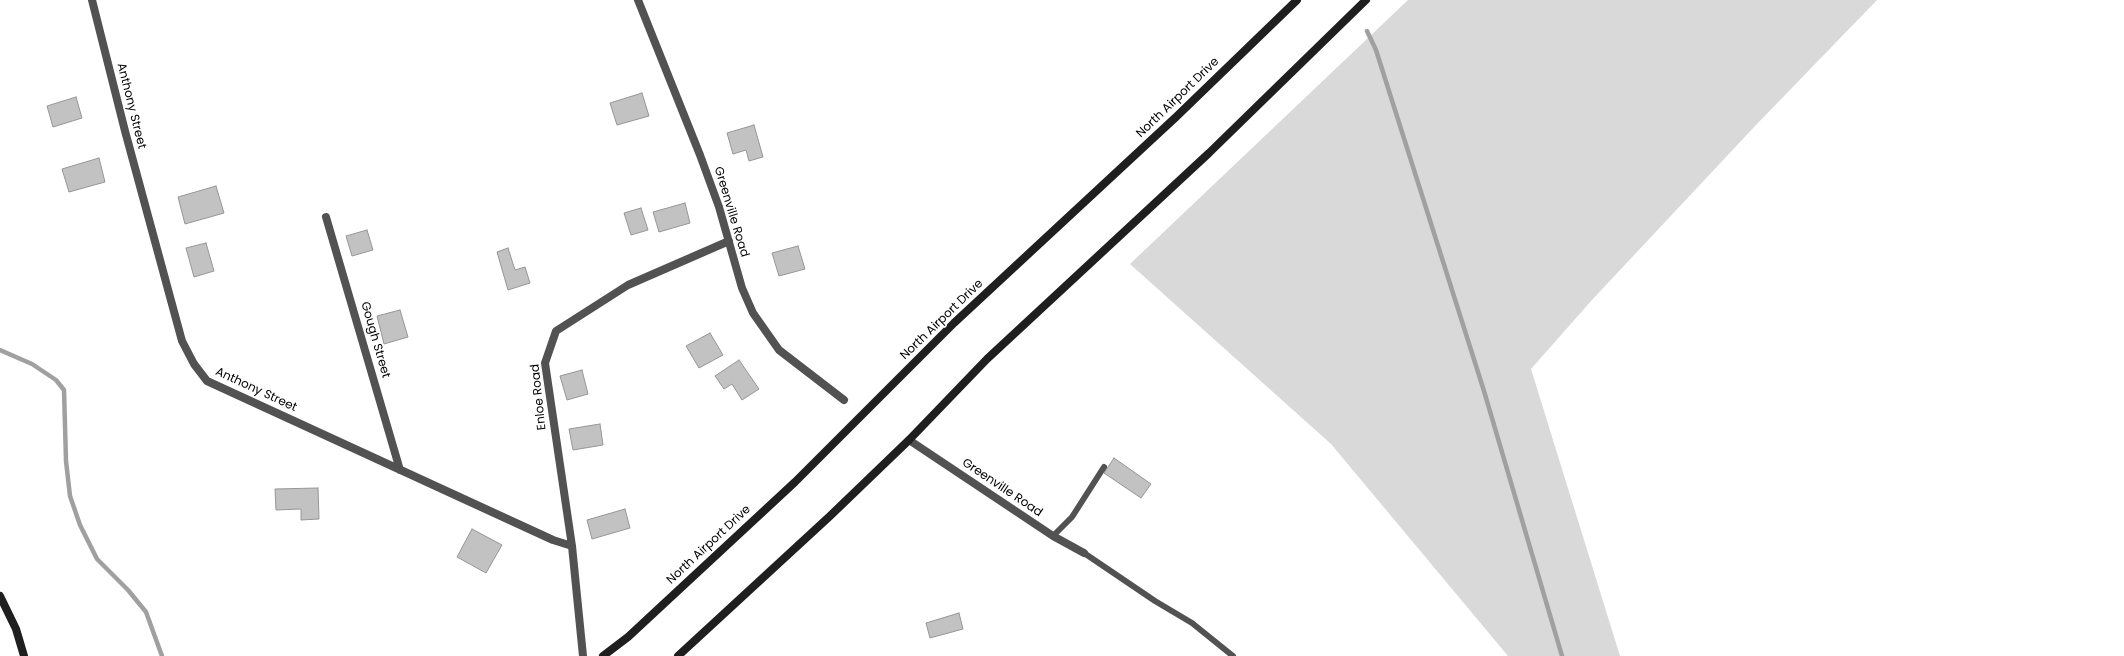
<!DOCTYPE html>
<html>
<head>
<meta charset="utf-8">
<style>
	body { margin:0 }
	canvas { display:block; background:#fff }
</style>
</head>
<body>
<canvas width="2124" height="656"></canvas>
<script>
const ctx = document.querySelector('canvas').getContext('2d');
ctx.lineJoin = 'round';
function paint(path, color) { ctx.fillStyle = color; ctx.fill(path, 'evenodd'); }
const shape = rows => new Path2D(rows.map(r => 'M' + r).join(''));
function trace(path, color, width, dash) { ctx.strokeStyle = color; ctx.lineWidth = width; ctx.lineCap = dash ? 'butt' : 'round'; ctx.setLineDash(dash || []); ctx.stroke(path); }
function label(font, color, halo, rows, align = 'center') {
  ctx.font = font + ' Poppins,sans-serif'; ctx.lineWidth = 3; ctx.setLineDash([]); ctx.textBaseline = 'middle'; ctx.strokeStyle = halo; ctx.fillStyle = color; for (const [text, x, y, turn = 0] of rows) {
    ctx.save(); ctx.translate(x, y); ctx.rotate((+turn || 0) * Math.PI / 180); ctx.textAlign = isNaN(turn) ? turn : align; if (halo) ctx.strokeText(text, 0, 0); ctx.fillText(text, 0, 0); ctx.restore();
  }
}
paint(shape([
	[1408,0,1877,0,1756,125,1591,301,1531,369,1620,656,1508,656,1331,444,1130,264]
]), '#d9d9d9');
trace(shape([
	[1367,31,1376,50,1484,391,1562,656],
	[0,350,32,364,56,380,64,390,66,461,70,496,80,525,97,559,128,590,146,612,162,656]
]), '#a0a0a0', 4.5);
const building = shape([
	[642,93,649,116,617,125,610,103,642,93],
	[76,97,82,118,53,127,47,106,76,97],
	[754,125,763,157,749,161,746,150,733,154,727,133,754,125],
	[99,158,105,182,69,192,62,169,99,158],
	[216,186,224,213,185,224,178,197,216,186],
	[685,203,690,223,659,232,653,212,685,203],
	[641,208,648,230,631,235,624,213,641,208],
	[367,230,373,250,352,256,346,236,367,230],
	[206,243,214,271,194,277,186,248,206,243],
	[798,246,805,269,779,276,772,253,798,246],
	[508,248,515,270,525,267,530,283,508,290,497,252,508,248],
	[400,310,408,337,384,344,377,316,400,310],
	[710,333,723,355,699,368,686,346,710,333],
	[739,360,759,389,742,400,732,384,724,389,715,376,739,360],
	[582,370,588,394,567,400,560,376,582,370],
	[600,424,603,445,573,450,569,429,600,424],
	[1114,458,1151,484,1141,498,1104,473,1114,458],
	[318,488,319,519,301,520,301,509,276,510,275,489,318,488],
	[625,509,630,528,592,539,587,520,625,509],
	[472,529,502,545,486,573,457,557,472,529],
	[959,613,963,629,930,638,926,623,959,613]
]);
paint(building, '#c2c2c2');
trace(building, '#969696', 1);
trace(shape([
	[1053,536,1072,517,1104,467],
	[1084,553,1155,601,1192,623,1233,656]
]), '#525252', 6);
trace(shape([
	[92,0,125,131,182,341,194,364,207,381,553,540,572,546],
	[638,0,700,155,719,207,742,288,753,313,779,350,844,400],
	[326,217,400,470],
	[909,440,1053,536,1084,553],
	[583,656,572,546,545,363,556,331,628,285,729,241]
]), '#525252', 8);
trace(shape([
	[0,596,16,629,24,656],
	[603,656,628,637,795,482,954,323,1176,117,1297,0],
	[678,656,830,516,909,440,987,359,1209,153,1366,0]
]), '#1f1f1f', 8);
label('12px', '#000', '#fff', [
	["North Airport Drive",1178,98,-44],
	["Anthony Street",131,106,76],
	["Greenville Road",731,212,73],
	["North Airport Drive",942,320,-44],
	["Gough Street",375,340,74],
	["Anthony Street",256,390,25],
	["Enloe Road",539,397,-96],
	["Greenville Road",1002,488,34],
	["North Airport Drive",709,545,-43]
]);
</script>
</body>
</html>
